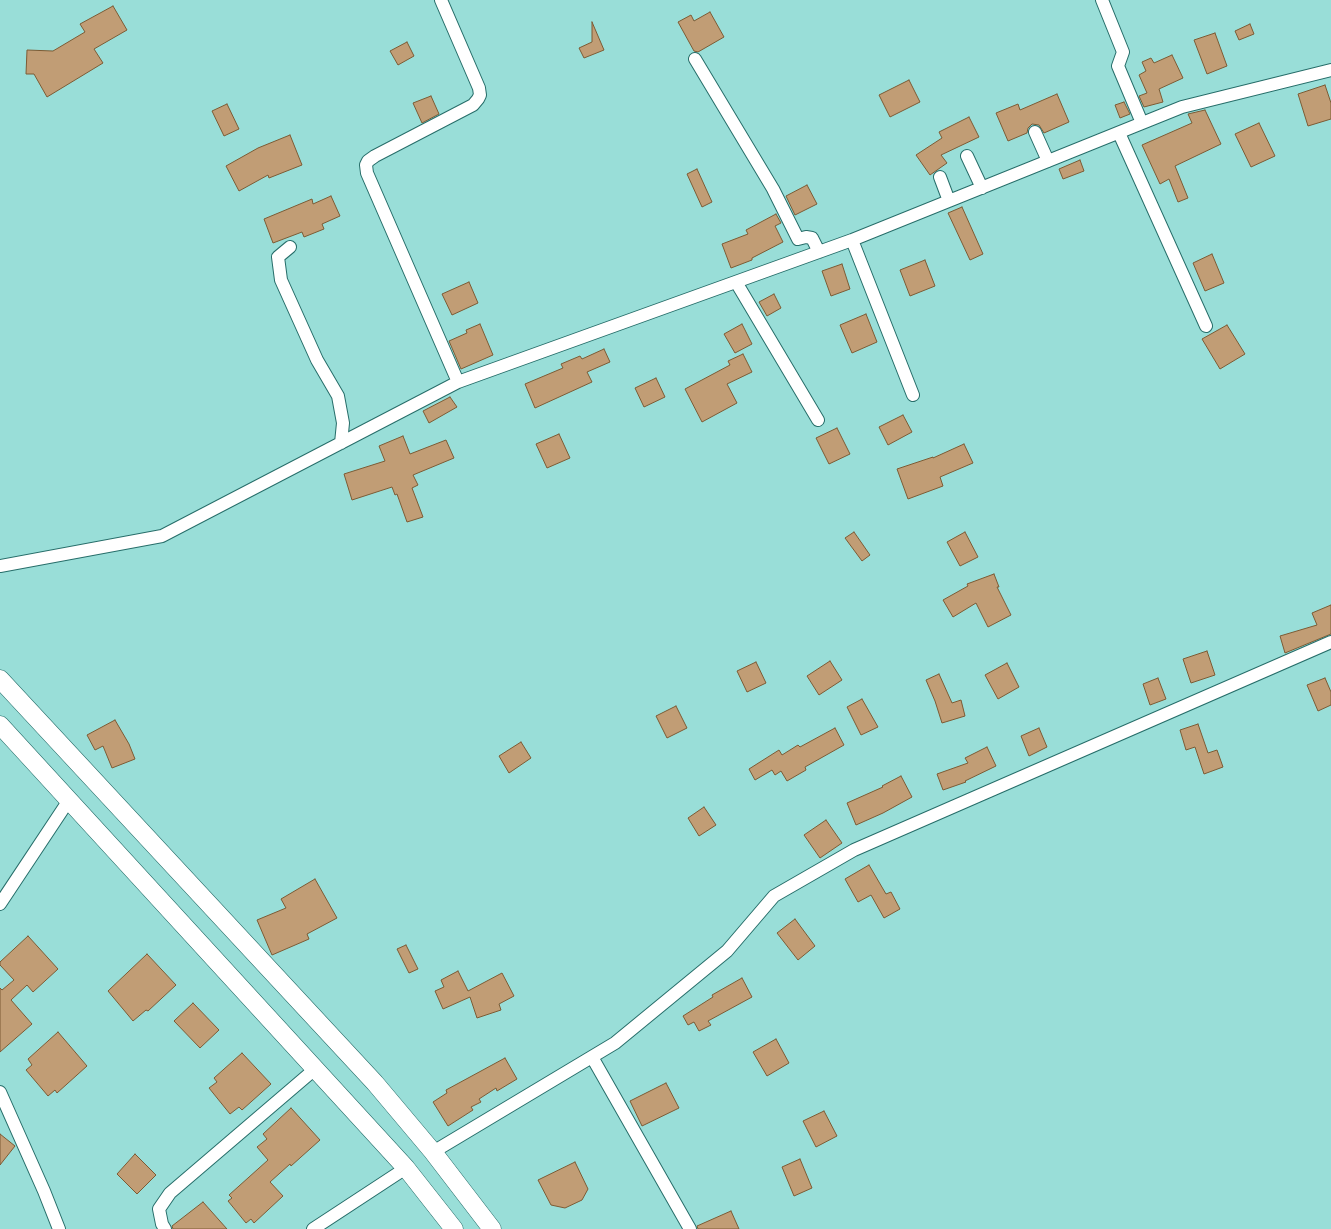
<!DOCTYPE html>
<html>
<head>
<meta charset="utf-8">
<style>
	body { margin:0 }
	canvas { display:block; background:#99ded8 }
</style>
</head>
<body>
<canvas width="1331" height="1229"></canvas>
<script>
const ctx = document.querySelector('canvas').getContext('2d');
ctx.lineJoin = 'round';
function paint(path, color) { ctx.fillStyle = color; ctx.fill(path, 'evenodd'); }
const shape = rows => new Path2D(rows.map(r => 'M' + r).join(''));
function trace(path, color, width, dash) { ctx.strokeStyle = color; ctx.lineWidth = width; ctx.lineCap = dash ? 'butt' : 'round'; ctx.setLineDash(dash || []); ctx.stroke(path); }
const building = shape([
	[113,6,127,30,94,49,103,63,47,97,34,74,26,74,27,50,53,51,85,32,80,24,113,6],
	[710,12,724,37,698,52,694,51,678,22,691,15,694,21,710,12],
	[592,22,604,50,584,58,579,48,592,42,592,22],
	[1250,24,1254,34,1239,40,1235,31,1250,24],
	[1215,33,1227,66,1207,74,1194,40,1215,33],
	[407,42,414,56,398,65,390,51,407,42],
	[1172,55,1183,78,1159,89,1163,102,1144,107,1139,96,1147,93,1139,75,1146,71,1142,62,1151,58,1154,63,1172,55],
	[909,80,920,102,890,117,879,95,909,80],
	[1325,85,1331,103,1331,119,1308,126,1298,94,1325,85],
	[1057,94,1069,122,1044,133,1039,125,1032,124,1028,128,1027,133,1008,141,996,113,1018,104,1020,110,1057,94],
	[431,96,439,114,422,123,413,103,431,96],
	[1124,102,1130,114,1120,118,1115,105,1124,102],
	[227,104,239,129,224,136,212,111,227,104],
	[1205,110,1221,144,1175,166,1188,198,1178,202,1169,179,1160,184,1142,145,1192,123,1188,114,1205,110],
	[969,117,979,137,941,155,947,163,930,175,916,155,942,138,939,132,969,117],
	[1259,123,1275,156,1251,167,1235,134,1259,123],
	[290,135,302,165,269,178,268,175,239,191,226,166,258,148,290,135],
	[1080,160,1084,171,1063,179,1059,169,1080,160],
	[697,169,712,202,702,207,687,174,697,169],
	[807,185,817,204,795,215,786,196,807,185],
	[331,196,340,216,322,224,324,229,304,237,302,232,273,243,264,219,312,199,313,204,331,196],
	[962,207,983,254,970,260,948,213,962,207],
	[776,214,781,223,775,226,783,242,752,258,752,260,731,268,722,244,748,234,746,230,776,214],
	[1212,254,1224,283,1205,291,1193,263,1212,254],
	[925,260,935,286,910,296,900,270,925,260],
	[842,264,850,289,831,296,822,271,842,264],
	[469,282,478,303,452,315,442,294,469,282],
	[774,294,781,308,767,316,759,302,774,294],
	[866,314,877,342,852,353,840,325,866,314],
	[480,324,493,355,461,369,449,341,467,333,466,330,480,324],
	[742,324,752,344,735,353,724,334,742,324],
	[1227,325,1245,354,1220,369,1202,339,1227,325],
	[604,349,610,362,587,372,592,382,535,408,525,384,563,368,561,364,580,356,582,359,604,349],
	[743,354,752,372,727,384,737,403,702,422,685,389,730,365,728,361,743,354],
	[656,378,665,397,644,407,635,388,656,378],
	[450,397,457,407,429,423,423,411,450,397],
	[903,415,912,432,888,445,879,427,903,415],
	[837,428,850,454,829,464,816,438,837,428],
	[559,434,570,458,547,468,536,444,559,434],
	[403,436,410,454,446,440,454,458,413,475,418,485,412,488,423,517,407,522,397,494,395,495,392,487,352,500,344,474,385,461,379,446,403,436],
	[964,444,973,463,940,477,943,486,908,499,897,469,933,457,933,458,964,444],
	[854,532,870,555,862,561,845,538,854,532],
	[965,532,978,557,960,566,947,542,965,532],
	[994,574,999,587,997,587,1011,615,988,627,976,603,953,617,943,600,968,586,967,584,994,574],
	[1331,605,1331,634,1285,653,1280,636,1317,625,1312,613,1331,605],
	[1207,651,1215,675,1191,683,1183,659,1207,651],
	[830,661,842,680,819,695,807,676,830,661],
	[756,662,766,683,747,692,737,671,756,662],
	[1007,663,1019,687,998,699,985,675,1007,663],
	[939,674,952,703,961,700,965,716,942,723,935,701,926,680,939,674],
	[1158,678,1166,699,1150,705,1143,684,1158,678],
	[1325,678,1331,692,1331,705,1318,711,1307,685,1325,678],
	[862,699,878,727,861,735,847,707,862,699],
	[676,706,687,728,667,738,656,716,676,706],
	[115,720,129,744,135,759,112,768,103,746,95,750,87,735,115,720],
	[1198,724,1208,753,1217,750,1223,767,1204,774,1195,747,1186,750,1180,730,1198,724],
	[835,728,844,745,805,767,806,770,787,781,781,771,775,775,772,770,755,780,749,769,779,750,782,755,798,745,800,747,835,728],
	[1039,728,1047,747,1029,756,1021,736,1039,728],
	[521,742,531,758,509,773,499,756,521,742],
	[987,747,996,766,965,781,966,782,943,790,937,774,968,763,965,758,987,747],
	[901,776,912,797,883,813,856,825,847,803,883,787,882,786,901,776],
	[704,807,716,825,699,836,688,818,704,807],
	[826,820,842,843,820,858,804,835,826,820],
	[869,865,886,894,891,892,900,909,884,918,871,895,858,902,845,879,869,865],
	[315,879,337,918,307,934,309,939,272,955,257,920,286,908,281,899,315,879],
	[795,919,815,946,798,960,777,933,795,919],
	[28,936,58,969,33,992,27,985,11,1000,32,1024,0,1052,0,988,2,990,14,980,0,965,0,962,28,936],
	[406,945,418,969,409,973,397,949,406,945],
	[147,954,176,985,148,1011,146,1010,133,1021,108,991,147,954],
	[458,971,468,991,502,973,514,996,499,1004,501,1010,477,1018,470,997,443,1009,435,991,444,987,441,980,458,971],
	[742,978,752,997,708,1021,711,1025,699,1031,694,1022,688,1025,683,1016,713,997,712,995,742,978],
	[193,1003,219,1030,200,1048,174,1021,193,1003],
	[58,1032,87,1066,57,1093,55,1090,48,1096,26,1070,32,1065,28,1059,58,1032],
	[776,1039,789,1063,767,1076,753,1052,776,1039],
	[242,1053,271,1084,242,1110,239,1107,230,1114,209,1088,217,1082,214,1078,242,1053],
	[505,1058,517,1079,497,1091,496,1088,479,1099,481,1102,471,1107,473,1110,448,1126,433,1102,447,1093,446,1090,505,1058],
	[666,1083,679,1108,642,1126,630,1101,666,1083],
	[291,1108,320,1140,291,1166,290,1164,270,1182,283,1196,254,1223,251,1219,246,1223,228,1201,232,1198,229,1195,268,1160,257,1147,267,1139,263,1134,291,1108],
	[824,1111,837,1136,816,1147,803,1121,824,1111],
	[0,1134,15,1146,0,1165,0,1134],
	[135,1154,156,1175,137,1194,117,1174,135,1154],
	[800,1159,812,1188,794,1196,782,1167,800,1159],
	[575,1162,588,1189,582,1200,565,1208,551,1205,538,1180,575,1162],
	[203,1202,227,1229,173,1229,172,1226,203,1202],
	[731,1211,739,1229,698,1229,697,1226,731,1211]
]);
paint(building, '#c19d75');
trace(building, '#7c5b34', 1);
const street = shape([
	[441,0,479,88,480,95,478,99,473,105,375,156,368,161,366,165,367,173,458,382],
	[1102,0,1123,52,1118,66,1142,123],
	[695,59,773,189,798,239,806,237,812,238,819,252],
	[1035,132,1048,161],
	[1119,133,1206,326],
	[967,156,982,188],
	[940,177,949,201],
	[852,240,913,395],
	[290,247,278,257,281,280,317,360,338,396,343,423,341,443],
	[736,282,818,420],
	[0,566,162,536,458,382,852,240,1182,107,1331,70],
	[0,904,69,800],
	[592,1057,690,1229],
	[0,1092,44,1191,59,1229],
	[433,1152,615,1043,727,951,774,896,854,850,1331,642],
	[165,1229,162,1224,159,1209,170,1193,315,1069],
	[313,1229,406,1168]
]);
const secondary = shape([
	[0,679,375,1083,433,1152,492,1229],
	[0,725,406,1168,454,1229]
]);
trace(street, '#276e6a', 14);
trace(secondary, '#276e6a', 19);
trace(street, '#fff', 12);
trace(secondary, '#fff', 18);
</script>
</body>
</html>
